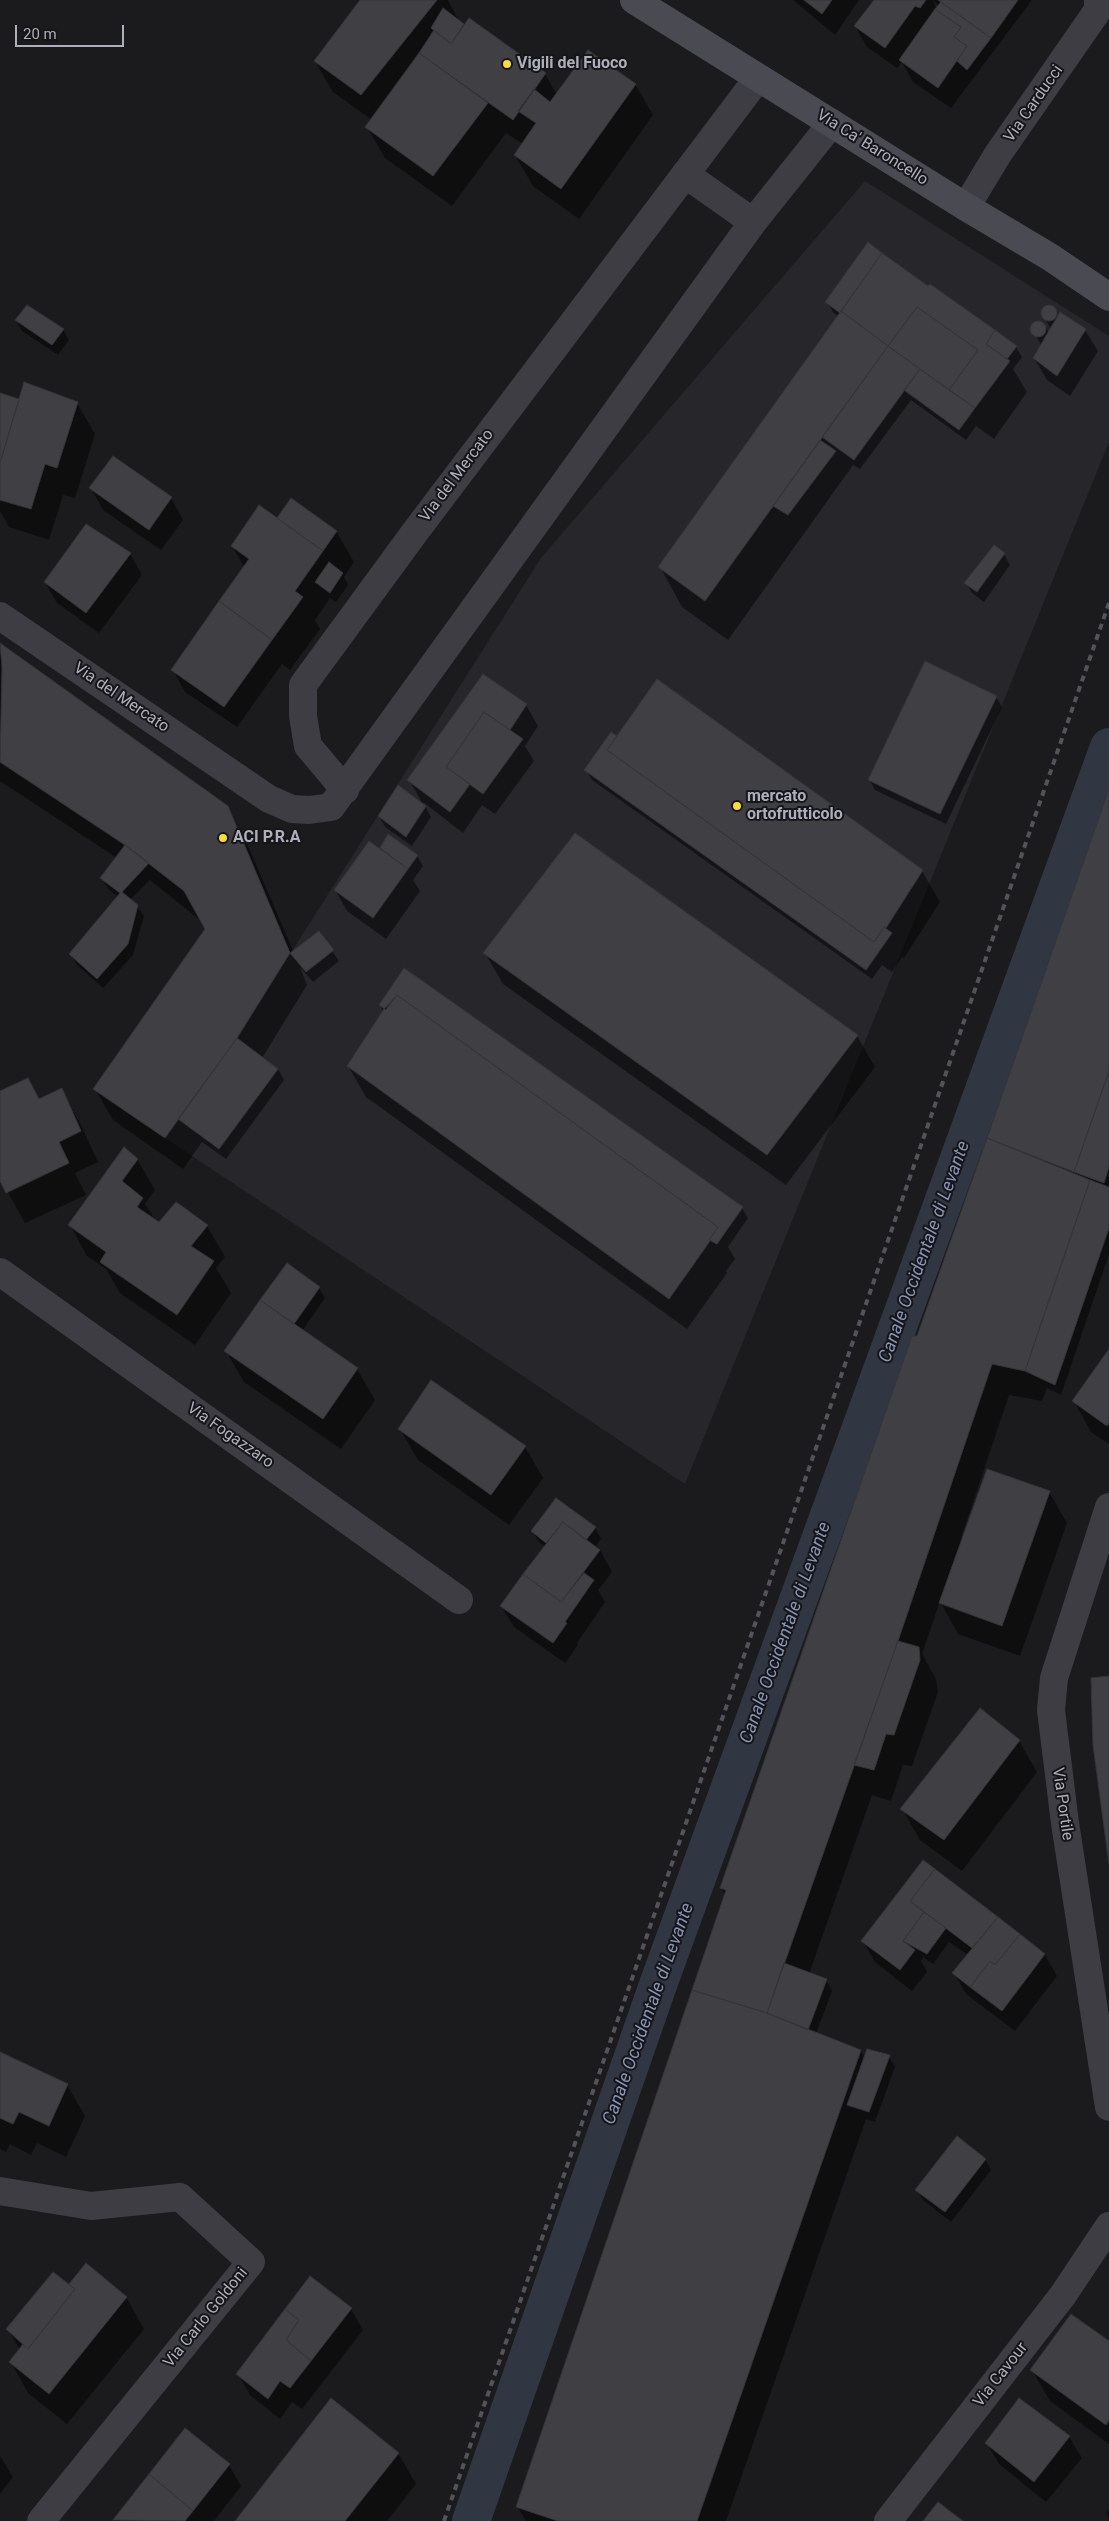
<!DOCTYPE html>
<html>
<head>
<meta charset="utf-8">
<style>
	body { margin:0 }
	#map { position:relative; width:1109px; height:2521px; overflow:hidden; background:#1b1b1d; font-family:Roboto,sans-serif }
	canvas { display:block }
	.scale { position:absolute; left:15px; top:25px; width:109px; height:22px; box-sizing:border-box; border:2px solid #adafbc; border-top:0; padding-left:6px; font-size:15px; line-height:18px; white-space:nowrap; color:#adafbc; -webkit-text-stroke:4px #161518; paint-order:stroke }
</style>
</head>
<body>
<div id="map">
<canvas width="1109" height="2521"></canvas>
<div class="scale">20 m</div>
</div>
<script>
const ctx = document.querySelector('canvas').getContext('2d');
ctx.lineJoin = 'round';
function paint(path, color) { ctx.fillStyle = color; ctx.fill(path, 'evenodd'); }
const shape = rows => new Path2D(rows.map(r => 'M' + r).join(''));
function trace(path, color, width, dash) { ctx.strokeStyle = color; ctx.lineWidth = width; ctx.lineCap = dash ? 'butt' : 'round'; ctx.setLineDash(dash || []); ctx.stroke(path); }
function label(font, color, halo, rows, align = 'center') {
  ctx.font = font + ' Roboto,sans-serif'; ctx.lineWidth = 4; ctx.setLineDash([]); ctx.textBaseline = 'middle'; ctx.strokeStyle = halo; ctx.fillStyle = color; for (const [text, x, y, turn = 0] of rows) {
    ctx.save(); ctx.translate(x, y); ctx.rotate((+turn || 0) * Math.PI / 180); ctx.textAlign = isNaN(turn) ? turn : align; if (halo) ctx.strokeText(text, 0, 0); ctx.fillText(text, 0, 0); ctx.restore();
  }
}
paint(shape([
	[865,181,1109,336,1109,442,685,1484,165,1138,237,1038,541,558]
]), '#27262a');
paint(shape([
	[362,0,448,0,460,23,545,74,557,95,635,84,653,115,579,219,533,186,515,155,523,144,506,133,452,206,385,158,367,127,372,120,333,92,315,61],
	[793,0,859,0,835,35],
	[875,0,1032,0,951,108,913,82,902,62,897,68,867,47,855,26],
	[932,0,939,6,937,9],
	[882,254,1016,347,1022,357,1013,369,1027,392,994,439,976,426,966,440,911,400,860,469,853,465,728,640,682,607,660,567,839,317,833,312,827,302],
	[1048,306,1053,308,1058,317,1085,330,1098,351,1070,396,1047,380,1034,358,1042,346,1031,328,1038,321,1045,325,1049,333,1051,330,1042,312],
	[16,320,63,330,69,340,58,355,22,331],
	[0,395,20,401,77,403,95,434,75,498,63,495,49,540,9,527,0,511],
	[91,488,171,498,183,520,161,550,103,510],
	[278,519,336,531,354,562,344,577,348,585,336,602,330,598,315,620,320,629,290,670,282,664,237,727,185,692,173,670,245,568,232,546],
	[130,554,142,575,99,633,57,603,45,582],
	[1004,554,1010,565,984,602,972,593,966,583],
	[0,645,227,807,245,839,294,953,319,932,339,961,313,982,300,967,307,985,262,1058,278,1069,284,1080,226,1159,202,1142,183,1169,113,1120,95,1089,206,930,201,921,150,880,130,900,137,906,144,916,133,955,103,988,77,965,71,954,119,897,108,889,102,878,117,858,0,781],
	[484,675,526,705,538,726,525,746,534,761,495,814,482,805,463,833,423,802,431,817,412,846,385,827,379,816,424,806,409,780],
	[996,697,1002,707,946,824,875,790,869,779],
	[586,770,922,871,940,902,904,958,902,957,892,972,882,965,872,979,592,780],
	[1109,793,1109,1254,1061,1395,1047,1388,1042,1401,1009,1395,961,1538,1049,1492,1067,1523,1020,1656,958,1634,940,1601,922,1654,936,1679,938,1692,912,1766,903,1765,891,1801,872,1795,809,1974,826,1980,832,1991,816,2034,861,2051,865,2059,889,2057,895,2067,875,2122,866,2119,726,2521,526,2521,517,2506,725,1895,721,1888],
	[575,834,857,1036,875,1067,786,1185,503,984,485,953],
	[381,848,417,856,423,866,413,880,420,891,386,939,347,911,335,890,384,853],
	[380,1005,742,1208,748,1218,728,1247,735,1259,726,1271,727,1273,687,1329,366,1097,348,1066,384,1012],
	[28,1079,40,1100,61,1090,79,1121,98,1162,75,1173,86,1195,25,1223,0,1178,0,1092],
	[137,1159,155,1190,145,1204,156,1221,159,1224,207,1226,225,1257,216,1268,231,1293,195,1345,120,1293,106,1269,87,1256,70,1225],
	[287,1265,319,1288,325,1298,302,1331,357,1369,375,1400,341,1449,244,1382,226,1351],
	[1109,1352,1109,1444,1091,1432,1074,1401],
	[400,1429,525,1447,543,1478,509,1525,418,1460],
	[556,1500,595,1528,601,1539,595,1547,600,1550,612,1572,598,1590,605,1602,577,1643,578,1645,565,1663,514,1627,501,1606,546,1547,539,1542,533,1532],
	[981,1710,1019,1741,1037,1772,962,1871,920,1840,902,1809],
	[923,1862,1045,1955,1057,1976,1015,2031,966,1994,954,1973,968,1955,949,1942,933,1964,923,1957,921,1961,927,1972,912,1991,875,1962,863,1941],
	[0,2054,67,2085,85,2116,66,2157,37,2143,31,2155,10,2144,6,2152,0,2149],
	[985,2159,991,2170,951,2222,923,2200,917,2190],
	[86,2265,126,2297,144,2329,67,2424,28,2393,11,2362,20,2350,8,2329,69,2286],
	[351,2309,363,2330,302,2409,292,2402,280,2419,250,2395,238,2374],
	[1109,2343,1109,2444,1050,2401,1032,2370],
	[1020,2400,1069,2437,1082,2458,1046,2502,999,2464,987,2443],
	[185,2430,229,2465,241,2486,214,2521,114,2521],
	[398,2453,416,2484,387,2521,236,2521],
	[0,2456,13,2477,0,2494],
	[1109,2509,1109,2518,1106,2513]
]), '#0007');
trace(shape([
	[471,2521,659,1982,1109,747]
]), '#303642', 38);
const building = shape([
	[360,0,437,0,361,95,314,61,360,0],
	[804,0,832,0,822,14,804,0],
	[874,0,926,0,920,8,915,6,885,48,854,26,874,0],
	[938,0,1018,0,991,38,938,0],
	[941,2,991,38,967,70,957,61,967,46,954,37,961,27,935,9,941,2],
	[443,8,464,24,451,44,431,28,443,8],
	[935,9,961,27,954,37,967,46,938,88,899,60,935,9],
	[469,18,546,73,513,120,419,53,434,30,451,44,469,18],
	[588,50,636,84,561,189,514,155,536,123,518,111,534,89,550,102,588,50],
	[419,53,488,103,433,176,365,127,419,53],
	[868,242,882,253,840,313,825,302,868,242],
	[882,253,928,286,930,284,995,330,986,344,1010,361,975,408,949,390,978,350,917,307,888,346,841,311,882,253],
	'1041 313a8 8 0 1 1 16 0a8 8 0 1 1-16 0Z',
	[27,305,64,329,52,345,15,320,27,305],
	[917,307,978,350,949,390,888,346,917,307],
	[841,311,888,346,705,601,658,567,841,311],
	[1060,312,1086,329,1057,376,1033,358,1060,312],
	'1030 329a8 8 0 1 1 16 0a8 8 0 1 1-16 0Z',
	[995,330,1017,346,1007,359,986,344,995,330],
	[888,346,920,369,854,460,822,437,888,346],
	[920,369,975,408,959,430,904,390,920,369],
	[24,382,78,402,57,468,45,464,31,509,0,500,0,463,24,382],
	[0,393,19,399,0,463,0,393],
	[820,440,836,451,788,515,773,506,820,440],
	[113,456,172,497,149,530,89,488,113,456],
	[291,498,337,531,323,551,277,518,291,498],
	[259,505,323,551,295,591,303,597,272,640,219,601,249,559,231,546,259,505],
	[86,524,131,553,86,613,44,582,86,524],
	[994,545,1005,553,977,592,964,583,994,545],
	[329,562,343,573,330,593,315,582,329,562],
	[219,601,272,640,224,707,171,670,219,601],
	[0,643,228,806,290,953,237,1038,165,1138,93,1089,205,929,184,891,125,845,0,762,2,667,0,643],
	[925,661,997,696,940,814,868,780,925,661],
	[483,674,527,704,510,730,484,712,446,767,470,784,450,812,407,780,483,674],
	[657,679,923,870,886,928,884,927,874,942,607,750,657,679],
	[484,712,523,739,483,794,446,767,484,712],
	[611,732,617,736,607,750,874,942,884,927,892,933,866,970,584,770,611,732],
	[398,785,426,806,406,837,378,816,398,785],
	[1109,789,1109,1071,1074,1172,987,1138,1109,789],
	[575,833,858,1035,767,1155,483,953,575,833],
	[388,834,418,855,408,869,380,848,388,834],
	[369,841,408,869,373,918,334,890,369,841],
	[125,845,149,863,122,892,138,905,128,944,97,979,69,954,120,893,100,878,125,845],
	[319,931,334,950,306,972,290,953,319,931],
	[404,968,743,1207,717,1244,709,1240,718,1227,397,995,386,1010,379,1005,404,968],
	[397,995,718,1227,709,1240,710,1241,669,1299,347,1066,384,1009,397,995],
	[237,1038,278,1069,219,1149,178,1119,237,1038],
	[1109,1071,1109,1167,1104,1183,1074,1172,1109,1071],
	[28,1078,39,1099,62,1088,81,1131,59,1142,69,1163,6,1193,0,1181,0,1091,28,1078],
	[987,1138,1090,1180,1025,1371,992,1364,898,1641,767,2013,692,1990,726,1890,720,1888,912,1336,917,1336,987,1138],
	[124,1147,138,1159,122,1181,143,1198,137,1207,159,1222,176,1202,208,1225,191,1246,214,1261,177,1315,100,1262,106,1252,68,1225,124,1147],
	[1090,1180,1109,1187,1109,1228,1055,1385,1025,1371,1090,1180],
	[287,1263,320,1287,294,1324,260,1300,287,1263],
	[260,1300,358,1368,323,1419,224,1351,260,1300],
	[1109,1349,1109,1423,1107,1426,1072,1401,1109,1349],
	[431,1380,526,1446,491,1495,398,1429,431,1380],
	[987,1469,1050,1491,1002,1626,939,1603,987,1469],
	[556,1498,596,1527,586,1540,563,1522,546,1543,531,1531,556,1498],
	[563,1522,600,1550,561,1602,523,1574,563,1522],
	[584,1573,594,1580,565,1622,567,1623,553,1643,500,1606,523,1574,561,1602,584,1573],
	[898,1641,919,1647,920,1660,894,1735,886,1734,874,1770,854,1765,898,1641],
	[1109,1676,1109,1864,1093,1745,1091,1678,1109,1676],
	[980,1708,1020,1740,944,1840,900,1809,980,1708],
	[923,1860,935,1869,910,1901,924,1912,903,1941,915,1950,900,1970,861,1941,923,1860],
	[935,1869,998,1917,972,1948,910,1901,935,1869],
	[924,1912,946,1928,927,1954,903,1941,924,1912],
	[998,1917,1020,1934,995,1965,990,1961,970,1987,952,1973,998,1917],
	[1020,1934,1045,1954,1002,2011,970,1987,990,1961,995,1965,1020,1934],
	[784,1963,827,1979,808,2030,767,2013,784,1963],
	[692,1990,767,2013,861,2050,697,2521,558,2521,516,2507,692,1990],
	[867,2049,890,2055,869,2112,847,2105,867,2049],
	[0,2052,68,2084,49,2126,19,2112,13,2124,0,2118,0,2052],
	[957,2136,986,2159,945,2212,915,2190,957,2136],
	[86,2263,127,2297,49,2394,9,2362,23,2344,28,2349,75,2289,69,2284,86,2263],
	[53,2272,75,2289,28,2349,6,2329,53,2272],
	[310,2276,352,2308,311,2361,286,2340,299,2320,285,2309,310,2276],
	[285,2309,299,2320,286,2340,311,2361,290,2388,280,2381,268,2399,236,2374,285,2309],
	[1071,2314,1109,2341,1109,2420,1106,2425,1030,2370,1071,2314],
	[331,2398,399,2453,345,2521,235,2521,331,2398],
	[1019,2398,1070,2436,1034,2482,985,2443,1019,2398],
	[185,2428,230,2464,193,2511,149,2474,185,2428],
	[149,2474,193,2511,185,2521,113,2520,149,2474],
	[938,2502,963,2521,923,2521,938,2502]
]);
paint(building, '#404044');
trace(building, '#353539', 1);
trace(shape([
	[685,174,753,222],
	[966,207,998,154,1098,10,1098,0],
	[0,616,269,799,292,809,309,810,331,807,753,222,832,123],
	[345,790,308,746,303,716,303,685,415,532,758,78],
	[0,1272,459,1600],
	[1109,1507,1054,1678,1051,1710,1065,1823,1109,2107],
	[0,2191,91,2206,180,2197,251,2262,41,2521],
	[888,2521,1063,2295,1109,2226]
]), '#3e3d44', 28);
trace(shape([
	[634,0,966,207,1050,257,1109,297]
]), '#494a52', 28);
trace(shape([
	[444,2521,1109,603]
]), '#52535b', 4, [6, 5]);
for (const [x, y, r, color] of [
	[507,64,5,"#f4dd3c"],
	[737,806,5,"#f4dd3c"],
	[223,838,5,"#f4dd3c"]
]) { const dot = new Path2D(); dot.arc(x, y, r, 0, 2 * Math.PI); ctx.fillStyle = color; ctx.fill(dot); trace(dot, '#161518', 2); }
label('bold 16px', '#adafbc', '#161518', [
	["Vigili del Fuoco",517,64],
	["mercato",747,797],
	["ortofrutticolo",747,815],
	["ACI P.R.A",233,838]
], 'left');
label('16px', '#adafbc', '#161518', [
	["Via Carducci",1034,104,-55],
	["Via Ca' Baroncello",872,148,32],
	["Via del Mercato",457,476,-53],
	["Via del Mercato",121,698,34],
	["Via Fogazzaro",230,1436,35],
	["Via Portile",1062,1804,82],
	["Via Carlo Goldoni",206,2318,-51],
	["Via Cavour",1001,2375,-52]
]);
label('italic 18px', '#8595b7', '#161518', [
	["Canale Occidentale di Levante",925,1252,-70],
	["Canale Occidentale di Levante",786,1633,-70],
	["Canale Occidentale di Levante",649,2014,-70]
]);
</script>
</body>
</html>
